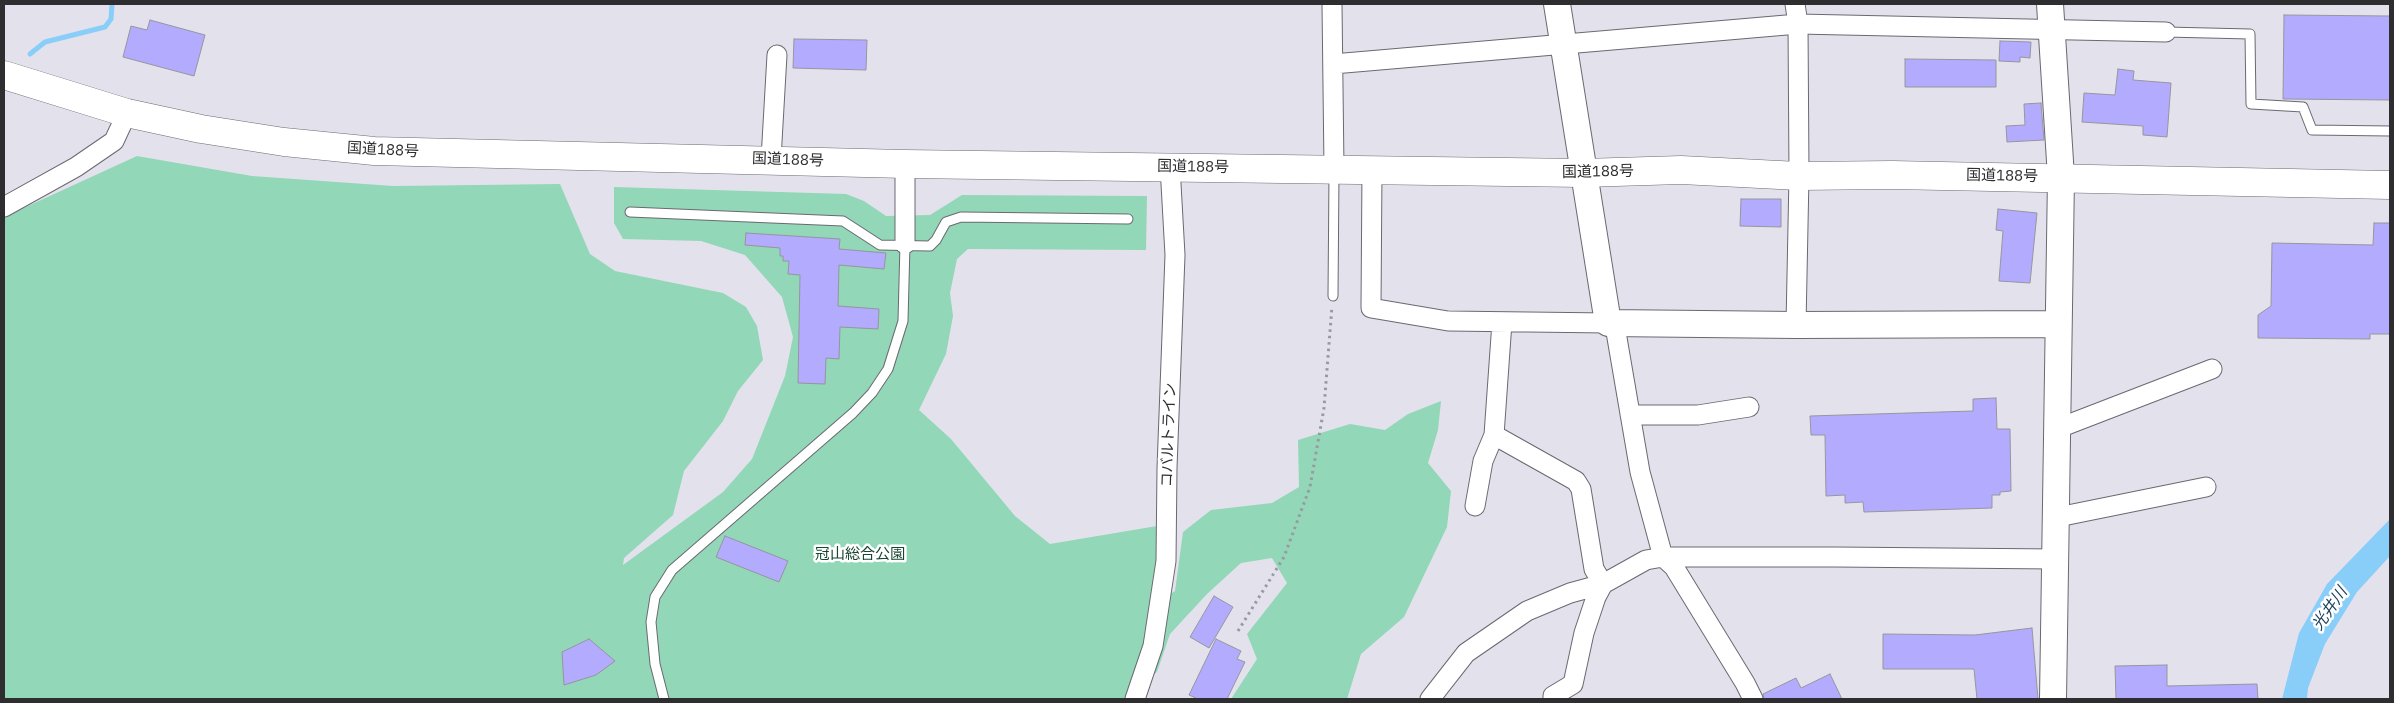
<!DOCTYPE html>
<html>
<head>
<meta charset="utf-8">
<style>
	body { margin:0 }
	#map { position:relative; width:2394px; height:703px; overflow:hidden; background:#e3e2ec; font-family:"IBM Plex Sans",sans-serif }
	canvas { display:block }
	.frame { position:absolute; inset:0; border:5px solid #2e2e31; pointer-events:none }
</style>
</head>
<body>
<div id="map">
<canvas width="2394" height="703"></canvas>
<div class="frame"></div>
</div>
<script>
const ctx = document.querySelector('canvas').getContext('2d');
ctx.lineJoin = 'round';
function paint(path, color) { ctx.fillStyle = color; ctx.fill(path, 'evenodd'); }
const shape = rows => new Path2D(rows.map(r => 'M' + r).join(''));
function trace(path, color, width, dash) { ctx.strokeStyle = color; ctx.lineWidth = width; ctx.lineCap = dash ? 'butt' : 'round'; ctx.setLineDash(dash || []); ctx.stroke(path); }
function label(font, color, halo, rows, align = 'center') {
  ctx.font = font + ' "IBM Plex Sans","Noto Sans JP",sans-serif'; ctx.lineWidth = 5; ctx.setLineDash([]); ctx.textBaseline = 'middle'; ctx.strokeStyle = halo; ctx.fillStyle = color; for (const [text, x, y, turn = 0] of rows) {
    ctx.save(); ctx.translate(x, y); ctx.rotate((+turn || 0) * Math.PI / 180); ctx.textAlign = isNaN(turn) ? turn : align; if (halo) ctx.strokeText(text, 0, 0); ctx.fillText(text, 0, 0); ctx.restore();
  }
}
paint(shape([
	[137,156,252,176,393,186,560,184,590,254,615,271,723,293,746,307,757,326,763,360,738,391,723,421,684,471,673,515,624,558,623,565,723,492,752,459,785,376,793,337,782,297,745,255,701,241,623,239,614,223,614,187,846,194,864,201,886,216,930,215,962,195,1147,196,1146,250,968,249,957,259,950,293,953,316,946,354,919,410,951,439,1015,516,1050,544,1157,526,1158,559,1152,605,1175,591,1183,532,1211,510,1272,503,1299,487,1298,440,1350,424,1385,430,1408,414,1441,401,1438,430,1428,463,1451,491,1447,527,1404,617,1361,654,1347,699,1231,699,1257,659,1247,634,1287,583,1272,558,1241,563,1207,594,1170,634,1157,672,1130,692,1127,699,4,699,4,217]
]), '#92d7b7');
paint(shape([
	[2390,519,2390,556,2357,592,2325,644,2308,688,2307,699,2282,699,2299,633,2327,584]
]), '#88cef9');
trace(shape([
	[30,54,45,42,105,27,111,19,112,4]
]), '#88cef9', 5);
const building = shape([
	[2284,15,2390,16,2390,100,2283,99,2284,15],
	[150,20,205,35,194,76,123,57,131,26,147,30,150,20],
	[794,39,867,40,866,70,793,68,794,39],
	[2000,41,2031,42,2030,58,2020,57,2020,62,1999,61,2000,41],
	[1905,59,1996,60,1996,87,1905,87,1905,59],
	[2118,69,2134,71,2133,80,2171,83,2167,137,2143,135,2143,126,2082,122,2084,93,2115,95,2118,69],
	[2041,103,2044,140,2007,142,2006,126,2025,125,2024,104,2041,103],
	[1741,199,1781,199,1781,227,1740,226,1741,199],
	[1998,209,2037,213,2030,283,1999,281,2003,231,1996,230,1998,209],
	[2374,223,2390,223,2390,334,2370,334,2370,339,2258,338,2258,315,2271,306,2272,243,2373,245,2374,223],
	[746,233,840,239,839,249,886,253,884,269,839,265,838,306,879,309,878,329,840,327,839,359,826,358,825,384,798,383,800,275,788,274,789,261,783,261,783,256,780,256,780,248,745,245,746,233],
	[1996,398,1997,429,2010,429,2011,491,2000,492,2000,495,1992,495,1992,508,1864,512,1863,502,1845,503,1845,495,1826,496,1825,435,1811,435,1810,416,1973,411,1973,399,1996,398],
	[725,536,788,561,779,582,716,557,725,536],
	[1214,596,1233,607,1209,648,1190,637,1214,596],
	[2032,628,2038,699,1977,699,1974,669,1883,669,1883,634,1975,635,2032,628],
	[589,639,615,661,596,675,564,685,562,652,589,639],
	[1216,639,1241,651,1237,659,1245,662,1227,699,1198,699,1189,695,1216,639],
	[2167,665,2167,686,2257,684,2258,699,2116,699,2115,666,2167,665],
	[1830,674,1842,699,1764,699,1763,694,1796,678,1801,688,1830,674]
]);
paint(building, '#b3abfd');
trace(building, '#96959e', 1);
const lane = shape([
	[2166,32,2250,34,2251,104,2303,107,2312,130,2390,131],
	[630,212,843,221,880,245,930,246,936,240,946,222,961,217,1128,219],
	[1333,296,1334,173],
	[664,699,655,664,651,622,655,597,672,570,853,413,872,393,888,369,903,321,905,244]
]);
const street = shape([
	[1332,4,1334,169],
	[1795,4,1798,24,1799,176,1796,325],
	[1333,64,1798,24,2166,32],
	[771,159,777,55],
	[1372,169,1371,308,1448,321,1608,323,1616,332,1640,472,1663,557,1674,567,1745,683,1753,699],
	[4,207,76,167,114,141,127,113],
	[905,244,905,164],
	[1630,415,1698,415,1749,407],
	[2059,428,2212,369],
	[1494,435,1576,481,1581,489,1594,569,1603,584,1596,597,1584,633,1573,684,1553,696,1553,699],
	[1475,506,1483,461,1494,435,1502,322],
	[2058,517,2206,487],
	[1135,699,1153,646,1166,561,1167,468,1175,255,1170,166],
	[1430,699,1466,653,1527,611,1570,593,1603,584,1646,560,1663,557,1835,557,2056,559]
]);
const secondary = shape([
	[1557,4,1608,323,1796,325,2058,324],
	[2050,4,2061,177,2053,699]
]);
const highway = shape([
	[4,75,127,113,201,129,284,142,374,151,905,164,1583,173,1681,170,1799,176,1892,175,2390,185]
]);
trace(lane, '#6a6972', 11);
trace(street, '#6a6972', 21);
trace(secondary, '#6a6972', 28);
trace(highway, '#6a6972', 29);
trace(shape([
	[1238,631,1284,557,1310,487,1324,408,1332,306]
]), '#9999a0', 3, [2.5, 4]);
trace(lane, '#fff', 9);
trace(street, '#fff', 19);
trace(secondary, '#fff', 26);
trace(highway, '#fff', 28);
label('15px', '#2e2e31', '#fff', [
	["国道188号",383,150,3],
	["国道188号",788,160,2],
	["国道188号",1193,167,1],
	["国道188号",1598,172,-1],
	["国道188号",2002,176,1],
	["コバルトライン",1169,435,-88]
]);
label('15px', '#194533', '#fff', [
	["冠山総合公園",860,555]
]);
label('italic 16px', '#1c435a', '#fff', [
	["光井川",2330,609,-55]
]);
</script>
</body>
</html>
